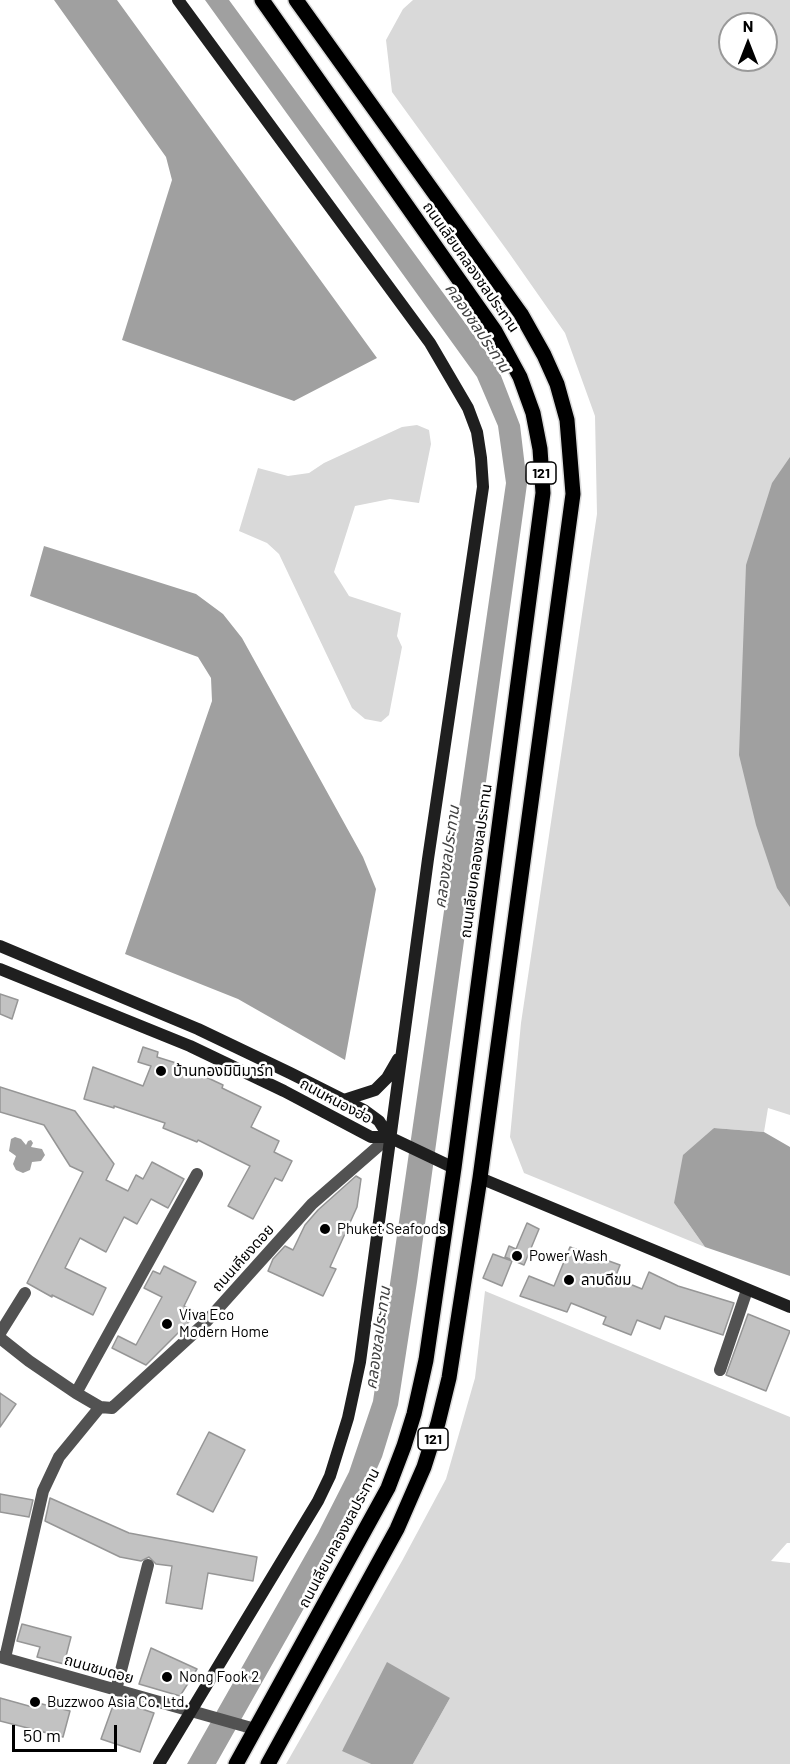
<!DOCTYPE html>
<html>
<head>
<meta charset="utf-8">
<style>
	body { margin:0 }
	#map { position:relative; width:790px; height:1764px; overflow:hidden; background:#fff; font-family:Barlow,sans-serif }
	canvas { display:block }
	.north { position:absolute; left:718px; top:12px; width:60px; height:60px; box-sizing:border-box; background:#fff; border:2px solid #999; border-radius:50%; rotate:0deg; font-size:16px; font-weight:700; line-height:24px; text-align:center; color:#000 }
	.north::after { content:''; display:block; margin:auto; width:21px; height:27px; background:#000; clip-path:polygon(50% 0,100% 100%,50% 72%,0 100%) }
	.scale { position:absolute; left:12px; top:1725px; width:105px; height:27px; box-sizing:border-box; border:3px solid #000; border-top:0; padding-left:8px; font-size:18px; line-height:21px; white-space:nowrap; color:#000; -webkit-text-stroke:4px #fff; paint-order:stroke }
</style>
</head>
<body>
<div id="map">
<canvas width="790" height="1764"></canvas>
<div class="north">N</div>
<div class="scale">50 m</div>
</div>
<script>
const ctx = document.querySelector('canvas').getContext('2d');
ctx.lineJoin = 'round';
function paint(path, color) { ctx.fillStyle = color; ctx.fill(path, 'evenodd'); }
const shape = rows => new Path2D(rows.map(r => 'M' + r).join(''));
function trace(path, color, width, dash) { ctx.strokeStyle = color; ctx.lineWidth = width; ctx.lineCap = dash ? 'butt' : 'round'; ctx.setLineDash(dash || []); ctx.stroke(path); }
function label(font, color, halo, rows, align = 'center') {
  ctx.font = font + ' Barlow,"Noto Sans Thai",sans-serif'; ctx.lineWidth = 5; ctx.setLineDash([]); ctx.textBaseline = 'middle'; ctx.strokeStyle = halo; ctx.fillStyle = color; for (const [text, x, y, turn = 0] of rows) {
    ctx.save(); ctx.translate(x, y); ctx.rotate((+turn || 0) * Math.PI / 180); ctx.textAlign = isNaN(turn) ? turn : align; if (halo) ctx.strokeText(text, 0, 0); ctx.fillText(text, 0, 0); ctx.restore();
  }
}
paint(shape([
	[413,0,790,0,790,1115,768,1108,764,1132,714,1128,674,1203,705,1247,524,1173,510,1137,521,1023,597,514,595,416,565,333,509,253,392,92,386,40,403,9],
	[730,24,766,24,766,60,730,60],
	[417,425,429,430,431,444,419,503,390,499,355,506,334,572,349,596,401,613,397,636,402,647,389,715,381,722,365,719,352,708,279,554,267,543,239,531,258,468,288,476,309,473,324,463,402,427],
	[485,1291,790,1417,790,1543,787,1543,771,1561,790,1563,790,1764,413,1764,450,1698,342,1750,371,1764,286,1764,402,1561,446,1479,475,1378]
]), '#d9d9d9');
paint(shape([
	[54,0,117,0,377,358,294,401,122,340,172,180,166,157],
	[205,0,229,0,498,368,520,425,527,484,417,1282,398,1405,382,1457,356,1516,216,1764,187,1764,318,1533,349,1472,373,1401,506,483,498,426,477,377],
	[790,457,790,907,777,888,756,825,739,755,746,565,772,483],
	[44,546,196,594,223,614,242,638,363,857,376,889,345,1060,238,999,125,954,212,701,211,678,198,657,30,596],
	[714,1128,764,1132,790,1147,790,1276,705,1247,674,1203,683,1155],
	[15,1137,21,1139,26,1145,28,1141,31,1140,33,1143,31,1147,42,1149,45,1155,41,1161,32,1162,30,1170,23,1173,16,1170,13,1164,16,1156,9,1151,11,1139],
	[387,1662,450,1698,413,1764,371,1764,342,1751]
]), '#a0a0a0');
const building = shape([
	[0,994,18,1000,12,1019,0,1014,0,994],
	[143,1047,158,1052,157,1057,176,1063,223,1085,222,1088,261,1107,251,1127,279,1141,274,1152,292,1161,282,1181,275,1178,253,1219,228,1206,250,1166,198,1140,197,1142,163,1128,165,1123,114,1106,114,1108,84,1099,93,1067,143,1086,151,1066,138,1062,143,1047],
	[0,1087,75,1111,114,1164,106,1180,128,1191,136,1175,143,1179,152,1162,184,1179,168,1208,151,1199,137,1224,124,1217,106,1252,80,1238,65,1268,106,1288,93,1315,52,1295,52,1297,27,1283,83,1172,70,1166,44,1125,0,1112,0,1087],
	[356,1176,361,1179,357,1207,330,1267,336,1269,323,1296,268,1271,273,1259,285,1246,293,1250,305,1225,318,1210,356,1176],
	[527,1223,539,1229,524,1265,505,1257,509,1246,516,1249,527,1223],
	[570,1247,620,1265,615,1278,642,1289,649,1272,678,1286,734,1303,723,1335,665,1316,660,1329,637,1320,631,1335,603,1324,606,1317,571,1303,567,1312,520,1296,529,1276,554,1286,570,1247],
	[493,1254,512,1261,502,1286,483,1278,493,1254],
	[164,1266,196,1282,184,1306,198,1313,146,1365,112,1348,118,1336,136,1345,162,1297,144,1288,153,1271,160,1274,164,1266],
	[748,1314,790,1331,766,1391,726,1375,748,1314],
	[0,1393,16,1404,0,1427,0,1393],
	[209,1432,245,1450,213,1512,177,1494,209,1432],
	[0,1494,33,1500,29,1517,0,1512,0,1494],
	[50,1498,129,1533,257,1557,253,1581,208,1573,202,1609,166,1603,172,1566,156,1564,149,1557,141,1561,120,1557,45,1521,50,1498],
	[22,1624,71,1637,64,1664,37,1657,40,1647,17,1641,22,1624],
	[151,1648,197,1669,180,1696,139,1684,151,1648],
	[0,1698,36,1708,38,1703,70,1711,63,1737,0,1721,0,1698],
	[115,1700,154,1713,140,1752,101,1739,115,1700]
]);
paint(building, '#c2c2c2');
trace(building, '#969696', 1.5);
const primary = shape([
	[236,1764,388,1488,404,1446,414,1414,426,1360,454,1168,543,493,540,449,533,413,520,377,495,331,262,0],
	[268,1764,397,1529,424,1467,438,1423,449,1378,480,1178,573,494,567,420,557,384,544,355,521,314,296,0]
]);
trace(primary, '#dbdbdb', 18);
trace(shape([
	[0,1333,25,1293],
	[0,1338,29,1361,76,1393,100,1407,112,1408,205,1323,312,1204,389,1137],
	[720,1370,747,1290],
	[76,1393,197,1174],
	[0,1657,255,1729],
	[5,1658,43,1491,59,1457,100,1407],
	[116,1690,148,1565]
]), '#525252', 12);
trace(shape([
	[0,946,198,1029,290,1073,364,1110,379,1121,389,1137],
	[0,969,190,1046,284,1091,371,1137,389,1137,454,1168],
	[344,1100,375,1090,387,1078,398,1059],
	[480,1178,790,1307],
	[159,1764,318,1501,330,1476,348,1418,360,1362,428,859,483,487,481,458,477,432,468,408,430,343,178,0]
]), '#1f1f1f', 12);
trace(primary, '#000', 15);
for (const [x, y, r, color] of [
	[161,1071,6,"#000"],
	[325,1229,6,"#000"],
	[517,1256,6,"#000"],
	[569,1280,6,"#000"],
	[167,1324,6,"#000"],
	[167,1677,6,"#000"],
	[35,1702,6,"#000"]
]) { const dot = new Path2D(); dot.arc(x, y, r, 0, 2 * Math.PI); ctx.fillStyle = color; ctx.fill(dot); trace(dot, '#fff', 2); }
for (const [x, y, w] of [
	[541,473,30],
	[433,1439,30]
]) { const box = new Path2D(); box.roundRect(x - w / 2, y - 11, w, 22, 4.5); ctx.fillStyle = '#fff'; ctx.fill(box); trace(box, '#000', 1.5); }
label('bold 14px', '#000', null, [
	["121",541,473],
	["121",433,1439]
]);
label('15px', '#000', '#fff', [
	["ถนนเลียบคลองชลประทาน",471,267,55],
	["ถนนเลียบคลองชลประทาน",476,861,-82],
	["ถนนหนองฮ่อ",336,1101,28],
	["ถนนเคียงดอย",243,1258,-48],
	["ถนนเลียบคลองชลประทาน",339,1538,-62],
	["ถนนชมดอย",99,1669,16]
]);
label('15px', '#000', '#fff', [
	["บ้านทองมินิมาร์ท",173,1071],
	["Phuket Seafoods",337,1229],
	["Power Wash",529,1256],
	["ลาบดีขม",581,1280],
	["Viva Eco",179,1315],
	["Modern Home",179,1332],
	["Nong Fook 2",179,1677],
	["Buzzwoo Asia Co. Ltd.",47,1702]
], 'left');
label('italic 16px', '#414141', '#fff', [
	["คลองชลประทาน",478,328,56],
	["คลองชลประทาน",447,857,-82],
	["คลองชลประทาน",378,1338,-82]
]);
</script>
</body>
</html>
